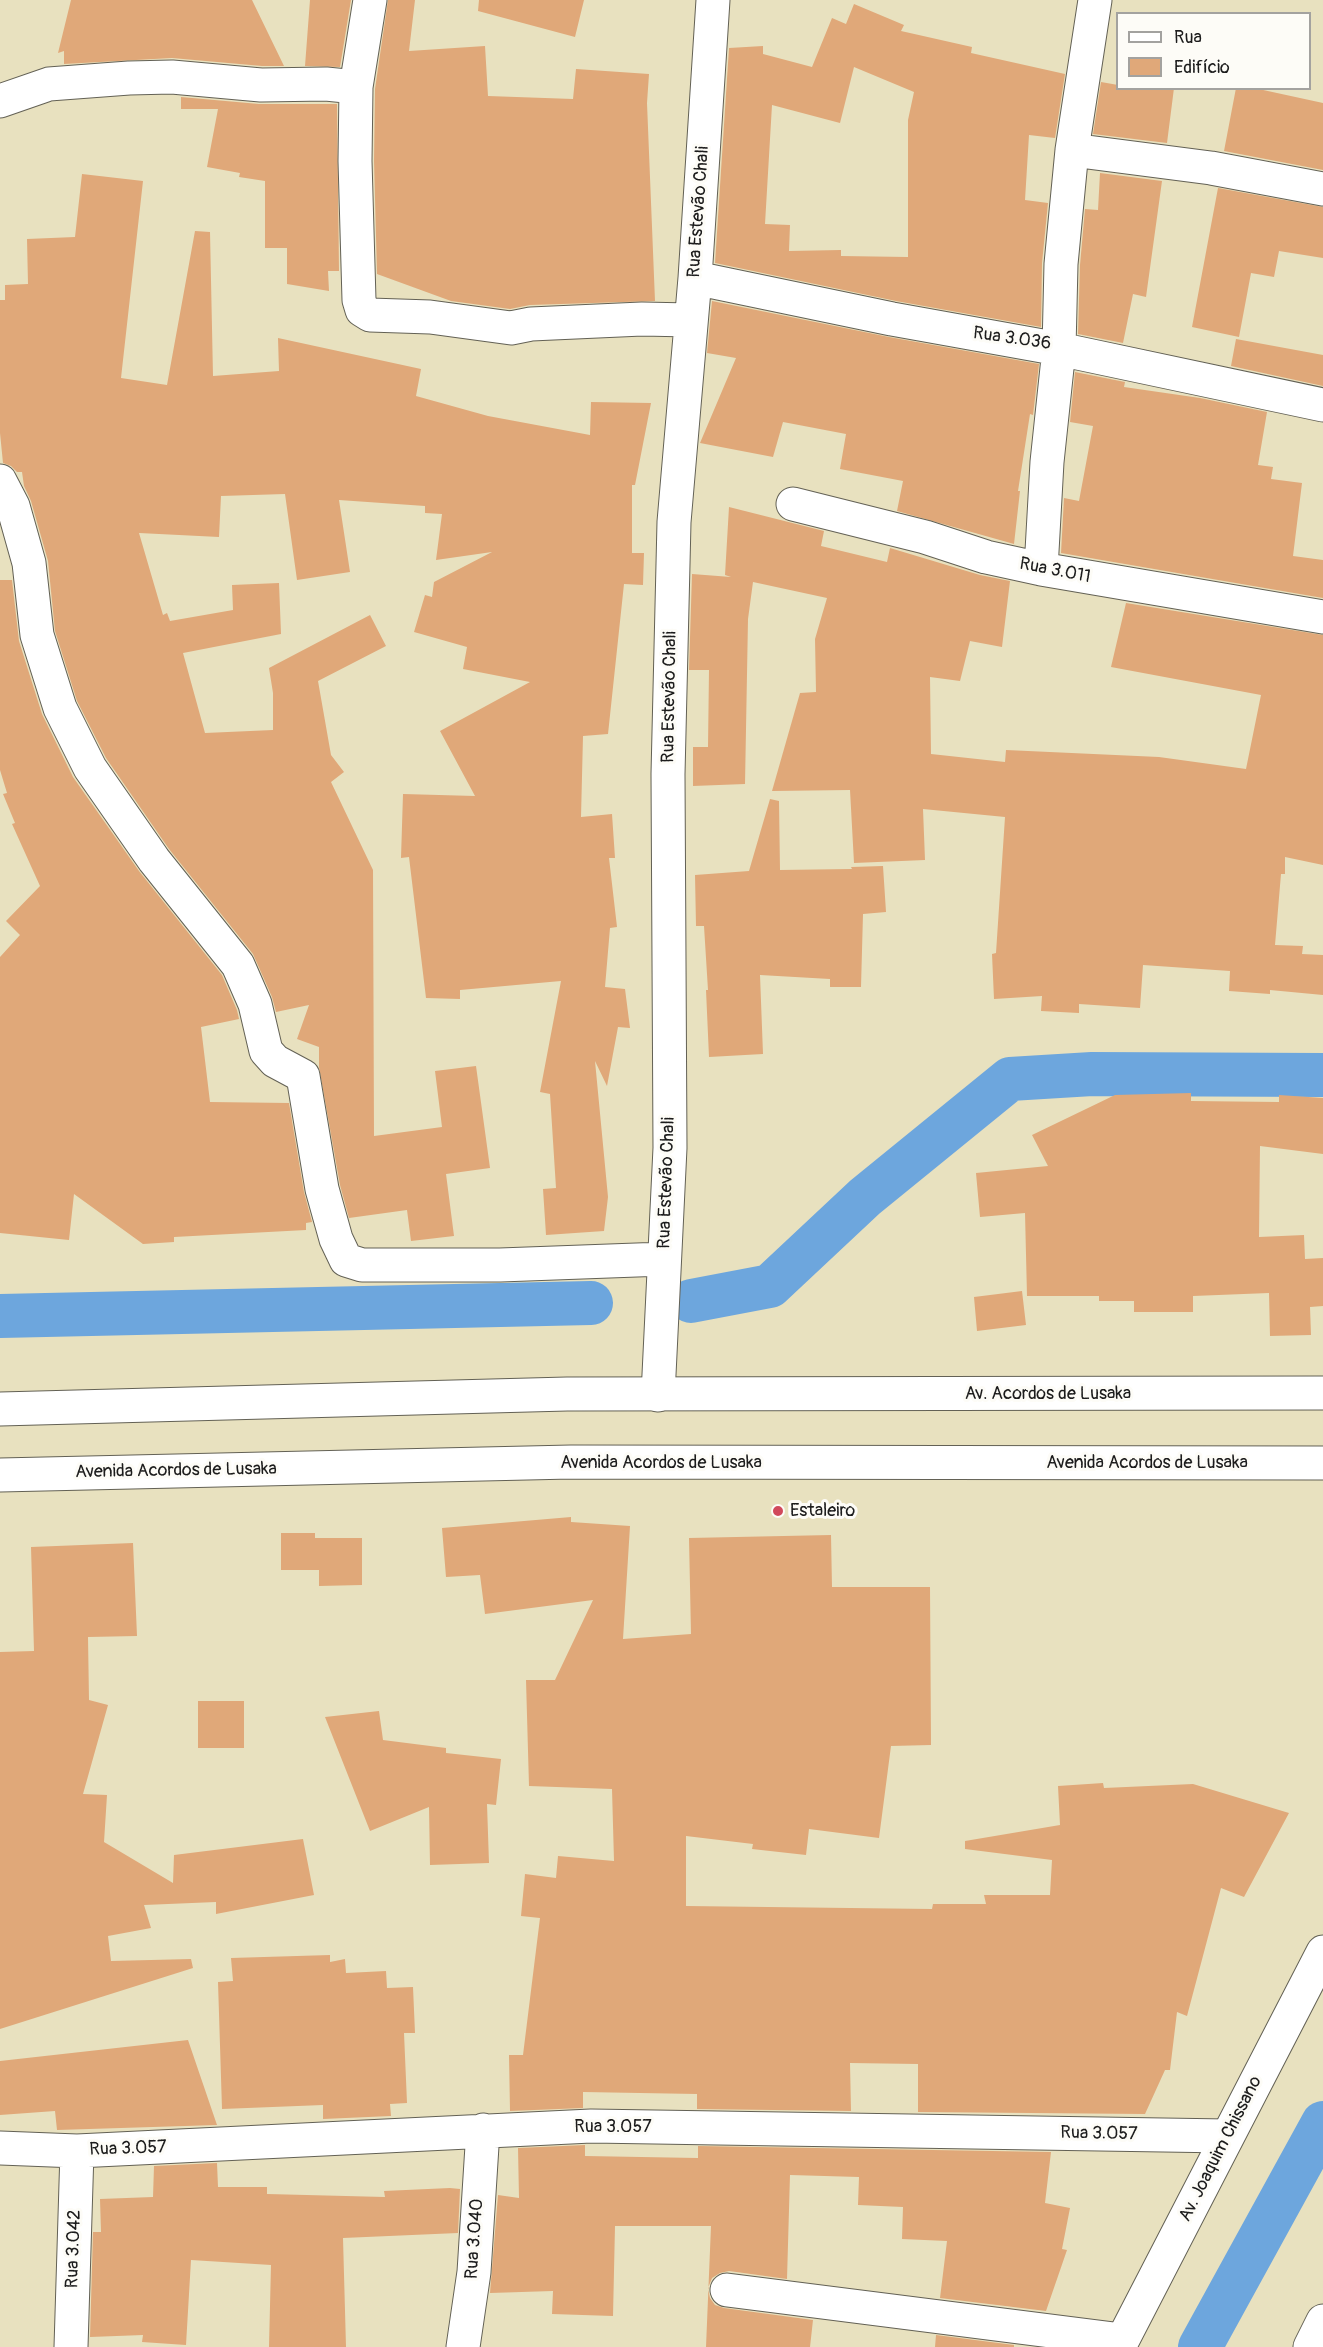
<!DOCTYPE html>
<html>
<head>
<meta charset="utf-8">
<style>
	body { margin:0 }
	#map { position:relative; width:1323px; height:2347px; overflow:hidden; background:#e8e1bf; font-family:Pangolin,sans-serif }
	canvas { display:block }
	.legend { position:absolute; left:1116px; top:12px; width:195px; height:78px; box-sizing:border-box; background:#fdfcf7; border:2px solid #a3a29f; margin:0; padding:8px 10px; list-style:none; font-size:18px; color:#1c1c1c }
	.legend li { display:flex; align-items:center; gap:12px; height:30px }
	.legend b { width:30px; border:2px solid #a3a29f }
</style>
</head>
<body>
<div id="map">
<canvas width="1323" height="2347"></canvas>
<ul class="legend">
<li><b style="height:8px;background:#fff"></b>Rua</li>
<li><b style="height:16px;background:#e0a879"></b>Edifício</li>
</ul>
</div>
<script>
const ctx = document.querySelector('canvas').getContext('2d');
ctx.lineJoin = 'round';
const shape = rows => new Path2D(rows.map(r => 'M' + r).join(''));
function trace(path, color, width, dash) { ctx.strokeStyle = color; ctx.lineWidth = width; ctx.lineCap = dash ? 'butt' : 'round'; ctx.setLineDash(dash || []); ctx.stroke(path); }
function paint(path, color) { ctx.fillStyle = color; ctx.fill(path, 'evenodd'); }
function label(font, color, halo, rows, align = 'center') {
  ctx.font = font + ' Pangolin,sans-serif'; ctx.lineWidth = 6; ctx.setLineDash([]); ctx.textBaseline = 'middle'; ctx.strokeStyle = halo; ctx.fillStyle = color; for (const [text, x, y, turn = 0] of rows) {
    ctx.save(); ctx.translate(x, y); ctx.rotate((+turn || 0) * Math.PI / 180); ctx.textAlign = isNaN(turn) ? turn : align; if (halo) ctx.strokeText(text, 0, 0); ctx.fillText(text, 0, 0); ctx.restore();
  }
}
trace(shape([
	[691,1301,770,1286,865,1197,1010,1079,1092,1074,1323,1075],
	[0,1316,591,1303],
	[1200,2347,1323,2123]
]), '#6da6dd', 44);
paint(shape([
	[71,0,252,0,284,66,262,66,172,58,64,64,64,51,58,53],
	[310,0,351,0,340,67,305,66],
	[388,0,415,0,409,51,485,46,488,96,573,99,576,69,649,74,647,103,655,301,530,305,510,309,451,301,377,274,374,161,375,89],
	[479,0,584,0,575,37,478,11],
	[854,4,904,25,901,31,972,47,971,53,1065,74,1055,138,1029,135,1025,200,1048,203,1042,263,1041,327,896,301,715,263,729,48,763,46,763,54,812,67,832,18,846,24],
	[854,67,914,92,908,120,908,257,841,256,841,250,789,251,790,225,765,224,772,105,840,123],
	[1101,82,1118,85,1118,88,1174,88,1167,143,1093,134],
	[1236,88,1254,88,1323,103,1323,170,1224,151],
	[181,97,259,104,337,104,339,271,328,271,329,291,287,284,287,248,265,248,265,181,239,177,240,173,207,167,218,109,181,109],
	[1100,173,1162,181,1146,297,1133,294,1123,343,1078,334,1080,265,1085,209,1098,210],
	[82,174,143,181,121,378,167,385,195,231,210,232,213,376,279,371,278,338,421,369,416,396,488,416,590,435,591,402,651,403,635,485,632,485,632,553,644,553,643,585,624,584,608,734,583,736,581,817,612,814,615,858,609,858,617,927,610,928,605,987,625,989,630,1028,618,1027,607,1086,595,1061,608,1197,604,1231,546,1235,543,1189,556,1188,550,1094,540,1092,561,981,460,990,460,999,426,998,409,857,401,858,403,794,475,796,440,731,530,682,463,669,467,647,414,632,425,595,432,597,434,582,492,552,436,560,442,514,425,513,425,506,339,500,350,572,297,580,285,494,221,496,219,537,139,533,163,615,167,613,170,621,233,610,232,585,279,583,281,634,183,653,205,733,273,730,273,693,269,668,370,615,386,646,318,681,331,755,344,772,331,782,373,870,374,1136,442,1127,435,1071,476,1066,490,1168,446,1174,454,1236,411,1241,407,1210,349,1218,340,1185,319,1067,319,1047,297,1039,309,1005,276,1012,272,997,253,954,169,849,106,758,77,701,55,631,48,561,31,501,24,486,22,472,17,472,11,466,3,463,0,433,0,300,5,300,5,285,28,284,27,239,75,237],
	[1218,188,1323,207,1323,258,1279,251,1274,277,1251,273,1239,337,1192,327],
	[712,301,889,337,1039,364,1033,415,1030,414,1018,491,1020,491,1014,544,897,511,903,481,840,469,846,434,783,422,773,457,700,443,736,358,707,353],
	[1236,339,1323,355,1323,386,1231,366],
	[1075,372,1125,382,1124,387,1200,398,1267,412,1258,465,1273,467,1271,479,1302,483,1293,556,1323,560,1323,598,1061,553,1064,498,1079,501,1093,426,1070,422],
	[729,507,824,531,821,546,887,562,890,548,980,575,1010,581,1002,647,970,641,960,681,930,677,931,754,1005,762,1006,750,1159,757,1246,769,1261,695,1111,667,1126,603,1323,635,1323,865,1285,857,1285,874,1281,874,1275,945,1303,946,1302,954,1323,955,1323,995,1270,990,1270,994,1229,991,1230,971,1143,965,1140,1008,1079,1004,1079,1013,1041,1011,1042,996,994,999,992,954,996,953,1005,817,923,809,925,860,854,863,850,790,772,791,800,693,816,692,815,639,827,598,753,582,748,619,745,784,693,786,693,747,708,747,709,670,689,670,692,574,731,577,725,575],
	[0,580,12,580,19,641,42,714,73,777,139,871,222,975,237,1010,239,1019,201,1027,210,1102,289,1103,304,1192,312,1222,306,1223,306,1230,174,1237,174,1242,143,1244,74,1194,69,1240,0,1233,0,957,20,935,6,921,40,886,12,824,15,823,3,794,7,793,0,770],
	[770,799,779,801,780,870,852,869,851,867,883,866,886,912,863,914,861,987,830,987,830,979,760,975,763,1054,709,1057,706,990,708,990,704,926,696,926,695,875,749,871],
	[1191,1093,1191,1101,1279,1102,1279,1095,1323,1098,1323,1154,1260,1146,1259,1237,1304,1235,1305,1259,1323,1258,1323,1306,1310,1307,1311,1335,1270,1336,1269,1293,1193,1296,1193,1312,1134,1312,1134,1301,1099,1301,1099,1296,1027,1296,1025,1213,980,1217,976,1173,1048,1166,1032,1135,1115,1095],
	[1022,1291,1026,1325,977,1331,974,1297],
	[571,1517,571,1522,630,1526,623,1639,691,1634,689,1538,831,1535,832,1587,930,1587,931,1745,891,1746,879,1838,809,1829,806,1855,752,1849,753,1844,686,1836,686,1906,932,1909,933,1904,986,1904,984,1895,1050,1895,1052,1860,965,1849,965,1841,1060,1825,1058,1786,1103,1783,1104,1788,1193,1784,1289,1813,1244,1897,1221,1888,1187,2016,1177,2012,1170,2070,1165,2070,1145,2114,918,2112,918,2064,850,2063,851,2111,697,2109,697,2094,583,2092,583,2108,510,2111,509,2055,523,2055,540,1918,521,1916,525,1874,556,1878,558,1856,614,1861,612,1789,529,1786,526,1680,555,1680,593,1600,485,1614,480,1575,446,1577,442,1528],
	[281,1533,315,1533,315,1538,362,1538,362,1585,319,1586,319,1570,281,1570],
	[133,1543,137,1636,88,1637,89,1700,108,1705,83,1794,107,1795,104,1842,173,1883,174,1855,303,1839,314,1895,216,1914,216,1902,144,1905,151,1928,108,1936,111,1961,191,1959,193,1968,0,2029,0,1652,34,1651,31,1547],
	[198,1701,244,1701,244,1748,198,1748],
	[379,1711,383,1740,446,1748,446,1753,501,1759,496,1805,487,1804,489,1863,430,1865,429,1807,370,1831,325,1717],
	[330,1955,330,1962,345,1959,346,1973,386,1971,387,1988,413,1987,415,2033,404,2033,407,2103,390,2104,391,2116,323,2119,323,2105,222,2109,218,1982,233,1981,231,1958],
	[188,2040,217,2125,57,2130,55,2111,0,2115,0,2061],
	[585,2145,585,2156,698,2158,698,2146,1051,2152,1045,2203,1070,2208,1062,2249,1067,2250,1046,2311,940,2298,947,2241,902,2239,903,2207,858,2205,859,2177,790,2175,787,2279,729,2271,720,2273,712,2278,708,2288,710,2298,715,2305,724,2308,813,2320,810,2347,706,2347,711,2226,615,2226,613,2316,552,2314,553,2291,490,2293,498,2195,519,2198,518,2148],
	[217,2163,218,2187,267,2187,267,2194,385,2197,384,2191,450,2188,460,2189,458,2233,343,2238,346,2347,269,2347,271,2265,191,2260,186,2345,142,2342,143,2335,90,2337,93,2232,101,2232,100,2199,153,2197,154,2166],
	[936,2335,1014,2345,1014,2347,935,2347]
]), '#e0a879');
const minor = shape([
	[370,0,356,87,355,161,359,300,362,310,370,315,430,317,511,328,531,324,642,319,690,320],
	[0,101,49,84,129,78,172,77,261,85,326,84,356,87],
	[1072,150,1211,168,1323,189],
	[695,278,892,319,1059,349,1323,405],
	[0,481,13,506,29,563,37,635,60,708,90,768,154,860,238,965,255,1004,266,1051,275,1061,303,1076,322,1189,336,1239,346,1260,362,1265,500,1265,664,1259],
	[793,504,925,537,986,557,1041,569,1323,617],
	[1041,569,1047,462,1059,349,1061,264,1072,150,1095,0],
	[658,1395,670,1148,668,774,674,522,695,278,713,0],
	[0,2148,77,2151,591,2126,1227,2136],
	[727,2290,1122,2340],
	[71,2347,77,2151],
	[463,2347,474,2272,483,2130]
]);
const major = shape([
	[0,1409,567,1394,1323,1393],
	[0,1475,571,1462,1323,1463],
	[1119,2347,1323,1952],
	[1310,2347,1323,2321]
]);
trace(minor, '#636155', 35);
trace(major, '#636155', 35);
trace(minor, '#fff', 33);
trace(major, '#fff', 33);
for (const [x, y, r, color] of [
	[778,1511,6,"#d1495b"]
]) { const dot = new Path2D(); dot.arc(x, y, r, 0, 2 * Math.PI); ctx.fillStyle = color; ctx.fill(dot); trace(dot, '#fdfcf7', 2); }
label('18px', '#1c1c1c', '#fdfcf7', [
	["Rua Estevão Chali",699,212,-86],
	["Rua 3.036",1012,339,8],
	["Rua 3.011",1055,571,11],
	["Rua Estevão Chali",670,697,-89],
	["Rua Estevão Chali",667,1183,-88],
	["Av. Acordos de Lusaka",1048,1394],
	["Avenida Acordos de Lusaka",661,1463],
	["Avenida Acordos de Lusaka",1147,1463],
	["Avenida Acordos de Lusaka",176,1471,-1],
	["Rua 3.057",613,2127],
	["Rua 3.057",1099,2134,1],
	["Rua 3.057",128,2149,-2],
	["Av. Joaquim Chissano",1221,2149,-63],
	["Rua 3.040",475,2239,-86],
	["Rua 3.042",74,2249,-88]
]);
label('18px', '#1c1c1c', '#fdfcf7', [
	["Estaleiro",790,1511]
], 'left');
</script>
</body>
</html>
